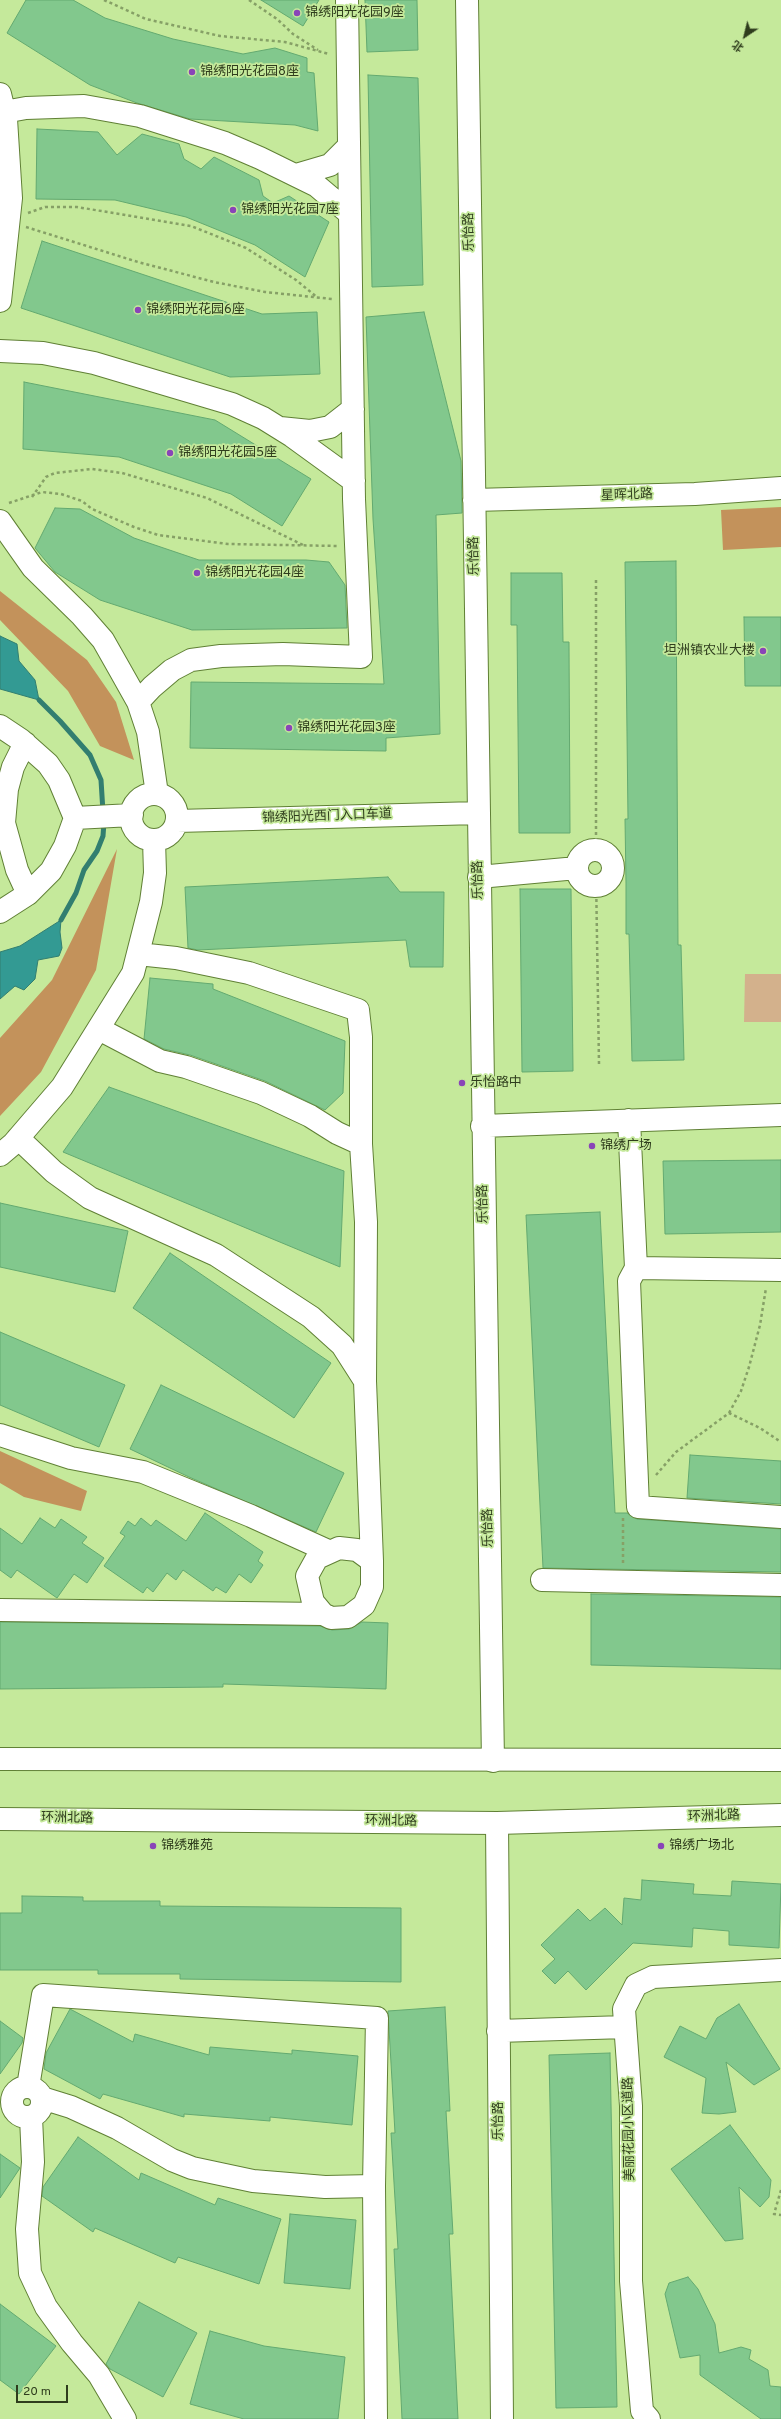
<!DOCTYPE html>
<html>
<head>
<meta charset="utf-8">
<style>
	body { margin:0 }
	#map { position:relative; width:781px; height:2419px; overflow:hidden; background:#c5e99b; font-family:Overpass,"Noto Sans SC",sans-serif }
	canvas { display:block }
	.north { position:absolute; left:725px; top:16px; width:40px; height:40px; -webkit-text-stroke:3px #c5e99b; paint-order:stroke; rotate:215deg; font-size:11px; font-weight:700; line-height:16px; text-align:center; color:#2f3d1d }
	.north::after { content:''; display:block; margin:auto; width:14px; height:18px; background:#2f3d1d; clip-path:polygon(50% 0,100% 100%,50% 72%,0 100%) }
	.scale { position:absolute; left:16px; top:2385px; width:52px; height:18px; box-sizing:border-box; border:2px solid #2f3d1d; border-top:0; padding-left:5px; font-size:12px; line-height:14px; white-space:nowrap; color:#2f3d1d; -webkit-text-stroke:3px #c5e99b; paint-order:stroke }
</style>
</head>
<body>
<div id="map">
<canvas width="781" height="2419"></canvas>
<div class="north">北</div>
<div class="scale">20 m</div>
</div>
<script>
const ctx = document.querySelector('canvas').getContext('2d');
ctx.lineJoin = 'round';
function paint(path, color) { ctx.fillStyle = color; ctx.fill(path, 'evenodd'); }
const shape = rows => new Path2D(rows.map(r => 'M' + r).join(''));
function trace(path, color, width, dash) { ctx.strokeStyle = color; ctx.lineWidth = width; ctx.lineCap = dash ? 'butt' : 'round'; ctx.setLineDash(dash || []); ctx.stroke(path); }
function label(font, color, halo, rows, align = 'center') {
  ctx.font = font + ' Overpass,"Noto Sans SC",sans-serif'; ctx.lineWidth = 3.5; ctx.setLineDash([]); ctx.textBaseline = 'middle'; ctx.strokeStyle = halo; ctx.fillStyle = color; for (const [text, x, y, turn = 0] of rows) {
    ctx.save(); ctx.translate(x, y); ctx.rotate((+turn || 0) * Math.PI / 180); ctx.textAlign = isNaN(turn) ? turn : align; if (halo) ctx.strokeText(text, 0, 0); ctx.fillText(text, 0, 0); ctx.restore();
  }
}
paint(shape([
	[745,974,781,974,781,1022,744,1022]
]), '#d3b18c');
paint(shape([
	[781,507,781,547,723,550,721,510],
	[0,591,87,660,116,702,134,760,100,746,68,691,0,620],
	[117,849,96,970,41,1072,0,1116,0,1038,52,980],
	[0,1451,87,1491,81,1511,24,1497,0,1483]
]), '#c3925b');
const water = shape([
	[0,636,17,644,19,661,35,680,39,700,0,689,0,636],
	[61,920,60,932,62,948,59,956,38,960,35,979,24,990,15,986,0,999,0,952,20,946,61,920]
]);
paint(water, '#339a93');
trace(water, '#327e70', 1);
trace(shape([
	[39,700,60,721,90,755,101,780,103,812],
	[61,920,76,893,84,870,97,851,103,836,104,822]
]), '#327e70', 5);
const building = shape([
	[26,0,73,0,105,18,173,39,243,54,275,48,307,58,307,72,314,73,318,131,295,125,190,119,137,103,90,85,7,33,26,0],
	[261,0,319,0,303,26,261,0],
	[365,0,417,0,418,50,367,52,365,0],
	[368,75,418,78,423,285,372,287,368,75],
	[37,129,98,132,117,155,142,134,179,144,184,159,201,169,214,157,259,180,263,196,273,203,289,196,329,222,305,277,255,245,186,217,115,200,36,199,37,129],
	[42,241,262,314,317,312,320,374,230,377,21,308,42,241],
	[424,312,461,461,462,513,436,515,440,734,386,738,386,751,190,748,191,682,384,684,373,519,366,317,424,312],
	[24,382,215,420,311,479,282,526,231,494,119,457,23,449,24,382],
	[55,508,80,509,134,538,199,560,306,560,329,562,345,585,347,628,192,630,100,600,55,572,35,548,55,508],
	[676,561,678,945,681,945,684,1060,632,1061,629,934,626,934,626,883,625,819,628,819,625,562,676,561],
	[511,573,562,573,563,642,569,642,570,833,519,833,517,625,511,625,511,573],
	[744,617,781,617,781,686,745,686,744,617],
	[388,877,400,892,444,892,443,967,410,967,406,940,198,950,188,948,185,887,388,877],
	[520,889,571,889,573,1071,522,1072,520,889],
	[150,978,213,984,213,989,345,1041,343,1093,325,1110,265,1081,190,1055,164,1049,144,1039,150,978],
	[109,1087,344,1171,340,1267,63,1152,109,1087],
	[781,1160,781,1232,665,1234,663,1161,781,1160],
	[0,1203,128,1231,115,1292,0,1267,0,1203],
	[600,1212,615,1513,627,1513,637,1519,781,1529,781,1572,543,1568,526,1215,600,1212],
	[170,1253,331,1363,294,1418,133,1308,170,1253],
	[0,1332,125,1385,99,1447,0,1405,0,1332],
	[161,1385,344,1473,316,1532,189,1477,130,1449,161,1385],
	[690,1455,781,1461,781,1504,687,1498,690,1455],
	[205,1513,263,1552,258,1561,263,1565,251,1583,239,1574,226,1593,216,1587,213,1591,183,1570,176,1580,167,1573,153,1592,147,1587,143,1593,104,1566,125,1536,120,1533,128,1521,135,1526,141,1518,151,1526,156,1520,186,1541,205,1513],
	[40,1518,55,1528,61,1519,87,1537,82,1543,104,1558,87,1583,74,1574,57,1598,17,1570,11,1578,0,1570,0,1528,22,1544,40,1518],
	[591,1594,781,1597,781,1669,591,1665,591,1594],
	[0,1622,320,1626,332,1630,349,1629,362,1622,388,1623,386,1689,223,1684,223,1687,0,1689,0,1622],
	[642,1880,694,1884,693,1894,731,1896,732,1881,781,1884,779,1948,729,1945,729,1931,693,1928,692,1947,633,1943,586,1990,568,1971,555,1984,542,1971,555,1959,541,1945,578,1909,590,1921,605,1908,622,1925,624,1898,641,1900,642,1880],
	[22,1896,83,1897,83,1901,160,1901,160,1906,401,1908,401,1982,180,1979,180,1974,98,1974,98,1970,0,1970,0,1913,22,1913,22,1896],
	[739,2004,780,2069,754,2085,726,2062,736,2112,719,2114,702,2113,706,2078,664,2057,680,2026,706,2039,717,2018,739,2004],
	[445,2007,450,2111,446,2111,453,2234,449,2234,458,2419,402,2419,394,2249,398,2249,391,2133,395,2133,388,2011,445,2007],
	[70,2009,133,2042,135,2034,209,2055,210,2047,292,2054,292,2050,358,2056,352,2125,270,2117,270,2121,184,2114,184,2117,103,2094,100,2099,44,2069,46,2053,70,2009],
	[0,2021,23,2038,22,2043,0,2074,0,2021],
	[610,2053,617,2407,556,2408,549,2055,610,2053],
	[730,2125,771,2180,769,2197,760,2207,739,2187,743,2239,725,2241,671,2169,730,2125],
	[78,2137,139,2180,141,2173,215,2205,218,2198,281,2219,259,2284,178,2257,175,2263,95,2228,93,2232,42,2196,43,2187,78,2137],
	[0,2154,20,2168,0,2198,0,2154],
	[290,2214,356,2220,350,2289,284,2283,290,2214],
	[688,2277,698,2289,715,2324,719,2353,741,2347,751,2350,749,2359,768,2370,770,2386,781,2387,781,2419,761,2419,700,2375,700,2355,680,2358,665,2294,669,2283,688,2277],
	[139,2302,197,2333,163,2397,110,2369,106,2364,139,2302],
	[0,2304,56,2346,19,2394,0,2380,0,2304],
	[210,2331,264,2346,345,2357,338,2419,244,2419,190,2404,210,2331]
]);
paint(building, '#82c88d');
trace(building, '#63a970', 1);
const minor = shape([
	[467,0,493,1761],
	[0,94,6,119,11,198,0,301],
	[4,112,26,108,84,106,140,116,225,143,260,158,317,186,349,213],
	[296,175,330,165,348,147],
	[0,351,43,353,94,363,232,404,263,418,292,436,354,481],
	[280,428,310,431,330,427,353,409],
	[474,500,695,494,781,488],
	[0,521,33,568,82,616,103,640,120,670,138,702,148,732,157,794],
	[138,702,152,687,172,670,191,660,221,656,283,654,361,657,354,499,347,0],
	[0,726,21,740,48,764,59,780,75,818,65,846,51,871,28,894,0,912],
	[25,743,13,767,7,789,4,823,17,870,28,894],
	'131 817a23 23 0 1 1 46 0a23 23 0 1 1-46 0Z',
	[75,818,132,815],
	[177,821,478,813],
	'577 868a18 18 0 1 1 36 0a18 18 0 1 1-36 0Z',
	[479,877,577,868],
	[138,954,176,958,249,973,358,1010,361,1037,361,1144,366,1222,365,1381,372,1561,372,1587,364,1605,348,1617,331,1618,323,1614,313,1602,307,1576,317,1558,339,1548,357,1550,372,1561],
	[99,1029,160,1061,186,1067,261,1093,310,1116,337,1133,361,1144],
	[629,1120,636,1268,781,1270],
	[482,1126,781,1115],
	[18,1138,54,1172,90,1198,216,1255,311,1317,342,1345,365,1381],
	[0,1155,13,1144,62,1087,133,973,151,902,155,873,154,840],
	[636,1268,629,1281,638,1507,781,1517],
	[0,1435,71,1458,143,1472,251,1516,328,1551],
	[542,1580,781,1585],
	[0,1610,323,1614],
	[497,1823,502,2419],
	[498,2031,625,2027],
	'12 2102a15 15 0 1 1 30 0a15 15 0 1 1-30 0Z',
	[28,2087,43,1995,377,2018,374,2186,376,2419],
	[42,2098,71,2107,117,2128,172,2160,192,2168,253,2181,325,2187,374,2186],
	[31,2117,33,2162,27,2229,30,2273,46,2307,72,2343,99,2375,125,2419],
	[649,2419,642,2411,631,2281,631,2106,624,2009,636,1985,653,1977,781,1970]
]);
const major = shape([
	[0,1759,781,1760],
	[0,1819,497,1823,781,1815]
]);
trace(minor, '#608035', 24);
trace(major, '#608035', 24);
trace(shape([
	[104,0,146,19,168,24,220,36,285,42,329,54],
	[249,0,277,19,293,34,318,50],
	[28,213,45,207,77,207,191,226,246,248,296,280,318,298],
	[26,227,138,262,214,282,265,292,332,299],
	[32,497,46,477,55,473,92,469,122,473,207,498,303,545],
	[9,503,42,492,61,494,82,501,92,509,134,527,158,535,228,544,338,546],
	[596,580,596,862],
	[596,875,599,1064],
	[729,1413,741,1391,749,1367,760,1325,766,1288],
	[656,1475,676,1452,729,1413,760,1428,781,1442],
	[623,1563,623,1518],
	[781,2190,774,2214,781,2215]
]), '#86a066', 2.5, [3, 3]);
trace(minor, '#fff', 22);
trace(major, '#fff', 22);
for (const [x, y, r, color] of [
	[297,13,4,"#8944b8"],
	[192,72,4,"#8944b8"],
	[233,210,4,"#8944b8"],
	[138,310,4,"#8944b8"],
	[170,453,4,"#8944b8"],
	[197,573,4,"#8944b8"],
	[763,651,4,"#8944b8"],
	[289,728,4,"#8944b8"],
	[462,1083,4,"#8944b8"],
	[592,1146,4,"#8944b8"],
	[153,1846,4,"#8944b8"],
	[661,1846,4,"#8944b8"]
]) { const dot = new Path2D(); dot.arc(x, y, r, 0, 2 * Math.PI); ctx.fillStyle = color; ctx.fill(dot); trace(dot, '#c5e99b', 1.5); }
label('13px', '#2f3d1d', '#c5e99b', [
	["锦绣阳光花园9座",305,13],
	["锦绣阳光花园8座",200,72],
	["锦绣阳光花园7座",241,210],
	["锦绣阳光花园6座",146,310],
	["锦绣阳光花园5座",178,453],
	["锦绣阳光花园4座",205,573],
	["坦洲镇农业大楼",755,651,"right"],
	["锦绣阳光花园3座",297,728],
	["乐怡路中",470,1083],
	["锦绣广场",600,1146],
	["锦绣雅苑",161,1846],
	["锦绣广场北",669,1846]
], 'left');
label('13px', '#2f3d1d', '#c5e99b', [
	["乐怡路",470,232,-91],
	["星晖北路",627,496,-2],
	["乐怡路",475,556,-91],
	["锦绣阳光西门入口车道",327,817,-2],
	["乐怡路",479,880,-91],
	["乐怡路",484,1204,-91],
	["乐怡路",489,1528,-91],
	["环洲北路",714,1817,-2],
	["环洲北路",67,1819,1],
	["环洲北路",391,1822,1],
	["乐怡路",499,2121,-90],
	["美丽花园小区道路",630,2129,-91]
]);
</script>
</body>
</html>
